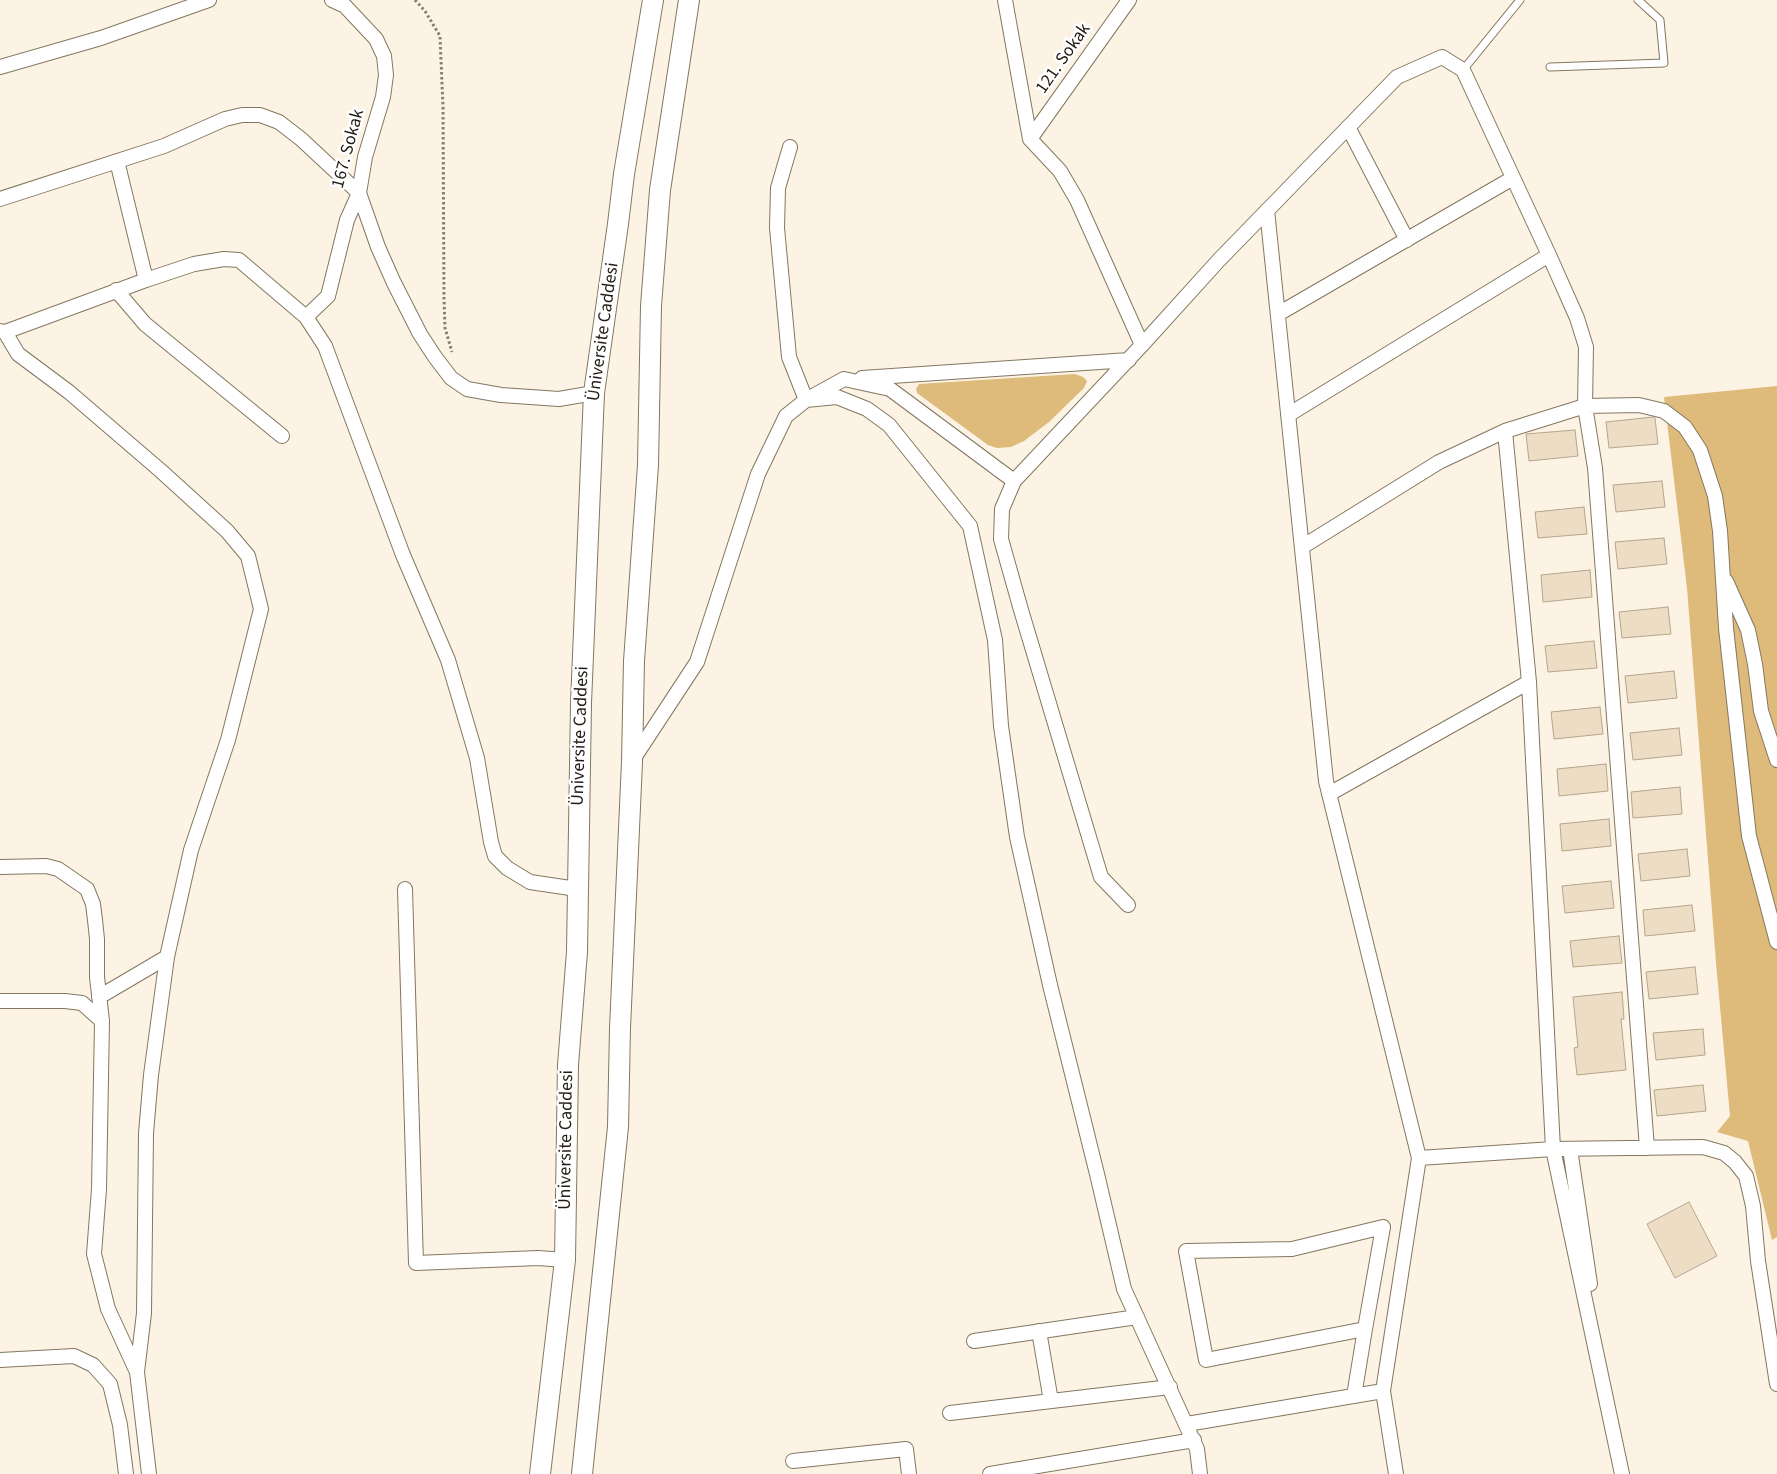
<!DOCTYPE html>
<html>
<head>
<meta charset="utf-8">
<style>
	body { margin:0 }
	canvas { display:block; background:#fdf3e4 }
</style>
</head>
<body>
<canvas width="1777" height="1474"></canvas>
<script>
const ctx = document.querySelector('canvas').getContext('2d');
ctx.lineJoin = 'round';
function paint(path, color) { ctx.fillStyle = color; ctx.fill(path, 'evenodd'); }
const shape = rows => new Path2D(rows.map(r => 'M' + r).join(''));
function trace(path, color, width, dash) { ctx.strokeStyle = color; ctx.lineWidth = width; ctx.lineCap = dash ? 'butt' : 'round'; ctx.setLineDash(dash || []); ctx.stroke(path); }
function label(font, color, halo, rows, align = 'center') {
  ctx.font = font + ' "Source Sans 3",sans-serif'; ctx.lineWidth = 5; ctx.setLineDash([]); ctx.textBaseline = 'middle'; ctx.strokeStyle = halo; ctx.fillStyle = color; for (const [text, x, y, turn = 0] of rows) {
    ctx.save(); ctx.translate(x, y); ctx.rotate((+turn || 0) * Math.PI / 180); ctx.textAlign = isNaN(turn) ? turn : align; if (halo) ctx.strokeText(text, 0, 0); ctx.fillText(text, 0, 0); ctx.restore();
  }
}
paint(shape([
	[1075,374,1083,377,1087,381,1084,388,1049,422,1024,441,1011,447,997,448,988,445,917,393,916,389,919,384],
	[1777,386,1777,1237,1772,1240,1748,1141,1717,1132,1730,1116,1716,963,1687,588,1664,397]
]), '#dfbb7b');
const building = shape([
	[1653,417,1655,418,1658,444,1609,448,1606,422,1653,417],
	[1575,430,1578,456,1529,461,1526,434,1575,430],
	[1662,481,1665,507,1616,512,1613,485,1662,481],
	[1584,507,1587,534,1538,538,1535,512,1584,507],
	[1664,538,1667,564,1618,569,1615,542,1664,538],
	[1590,570,1592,597,1543,602,1541,575,1590,570],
	[1668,607,1671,634,1622,638,1619,612,1668,607],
	[1594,641,1597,668,1548,672,1545,646,1594,641],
	[1674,671,1677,698,1628,703,1625,676,1674,671],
	[1600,707,1603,734,1554,739,1551,712,1600,707],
	[1679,728,1682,755,1633,760,1630,733,1679,728],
	[1606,764,1608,791,1559,796,1557,769,1606,764],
	[1680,787,1682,814,1633,818,1631,792,1680,787],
	[1609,819,1611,846,1562,851,1560,824,1609,819],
	[1687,849,1690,876,1641,881,1638,854,1687,849],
	[1611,881,1614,908,1565,913,1562,886,1611,881],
	[1692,905,1695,931,1645,936,1643,910,1692,905],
	[1619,936,1622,963,1573,967,1570,941,1619,936],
	[1695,967,1698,994,1649,999,1646,972,1695,967],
	[1622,992,1624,1019,1621,1019,1626,1070,1577,1075,1574,1048,1578,1047,1573,997,1622,992],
	[1703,1029,1705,1055,1656,1060,1653,1033,1703,1029],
	[1703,1085,1706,1111,1657,1116,1654,1090,1703,1085],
	[1689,1202,1717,1256,1675,1278,1647,1224,1689,1202]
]);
paint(building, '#ecddc4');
trace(building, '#b4a68d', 1);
const lane = shape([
	[1550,67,1664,63,1660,20,1638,0],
	[1463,70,1520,0]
]);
const street = shape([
	[1005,0,1030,139,1060,171,1077,200,1142,345],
	[0,67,101,38,209,0],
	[1348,127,1407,240],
	[1030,139,1129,0],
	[790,147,778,188,777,228,789,357,806,400,837,397,867,409,889,425,970,526,995,640,1001,726,1017,837,1050,985,1097,1174,1124,1289,1197,1449,1200,1474],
	[117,161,146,280],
	[0,199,164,146,225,119,242,115,260,115,279,122,301,139,359,193,378,247,394,283,420,334,435,357,451,378,467,389,501,395,559,399,594,393],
	[1267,210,1326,781,1419,1158],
	[116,290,145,324,282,436],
	[1278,314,1513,178],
	[306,317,328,296,347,220,359,193,365,157,383,97,386,75,384,56,376,39,345,6,332,0],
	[0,331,5,332,146,280,194,264,224,259,239,260,306,317,325,346,403,555,448,660,477,758,491,842,495,856,507,868,530,882,577,889],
	[5,332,18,354,69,392,161,471,227,531,248,556,261,609,228,740,191,850,167,957,151,1075,146,1133,144,1313,137,1372],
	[862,378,1129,360],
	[1288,415,1549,255],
	[1014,481,1002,509,1001,539,1021,610,1101,877,1128,905],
	[1302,547,1439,462,1505,431,1585,406,1639,405,1664,411,1685,427,1700,450,1715,496,1720,531,1726,628,1749,836,1777,942],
	[1726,581,1748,630,1755,664,1761,711,1777,760],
	[632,761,697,662,758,474,786,416,806,400,844,379,890,389,1014,481,1142,345,1219,260,1397,77,1442,57,1463,70,1549,255,1577,318,1586,347,1585,406,1595,468,1647,1148],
	[1329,794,1529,682],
	[0,867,46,866,58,869,87,889,93,904,95,920,97,939,97,977,102,1021],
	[405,889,416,1263,538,1258,565,1260],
	[99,997,167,957],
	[0,1001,65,1001,82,1003,102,1021,99,1189,94,1254,108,1309,137,1372,149,1474],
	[1570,1149,1590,1284],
	[1039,1331,1051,1401],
	[974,1341,1137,1317],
	[0,1360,74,1356,93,1365,110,1384,120,1425,126,1474],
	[1354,1396,1365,1329,1383,1227,1292,1249,1186,1251,1206,1360,1365,1329],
	[950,1413,1170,1387],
	[1187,1424,1383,1391],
	[793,1461,906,1449,909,1474],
	[990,1474,1194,1440],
	[1396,1474,1383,1391,1419,1158,1553,1149,1529,682,1505,431],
	[1622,1474,1553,1149,1703,1147,1724,1153,1735,1162,1746,1176,1753,1206,1758,1261,1777,1384]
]);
const secondary = shape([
	[540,1474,565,1260,568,1065,577,952,581,703,594,393,618,224,624,174,653,0],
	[582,1474,618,1127,620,1028,632,762,634,661,648,465,651,306,660,190,689,0]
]);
trace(lane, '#847760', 9);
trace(street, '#847760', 16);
trace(secondary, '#847760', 22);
trace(shape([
	[415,0,425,11,440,36,443,107,444,299,445,328,452,352]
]), '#877f74', 3, [2.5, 2.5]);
trace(lane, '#fff', 7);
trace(street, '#fff', 14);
trace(secondary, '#fff', 20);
label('18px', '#211c13', '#fff', [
	["121. Sokak",1064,59,-55],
	["167. Sokak",349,149,-75],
	["Üniversite Caddesi",604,332,-82],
	["Üniversite Caddesi",581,736,-88],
	["Üniversite Caddesi",567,1140,-89]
]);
</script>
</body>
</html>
